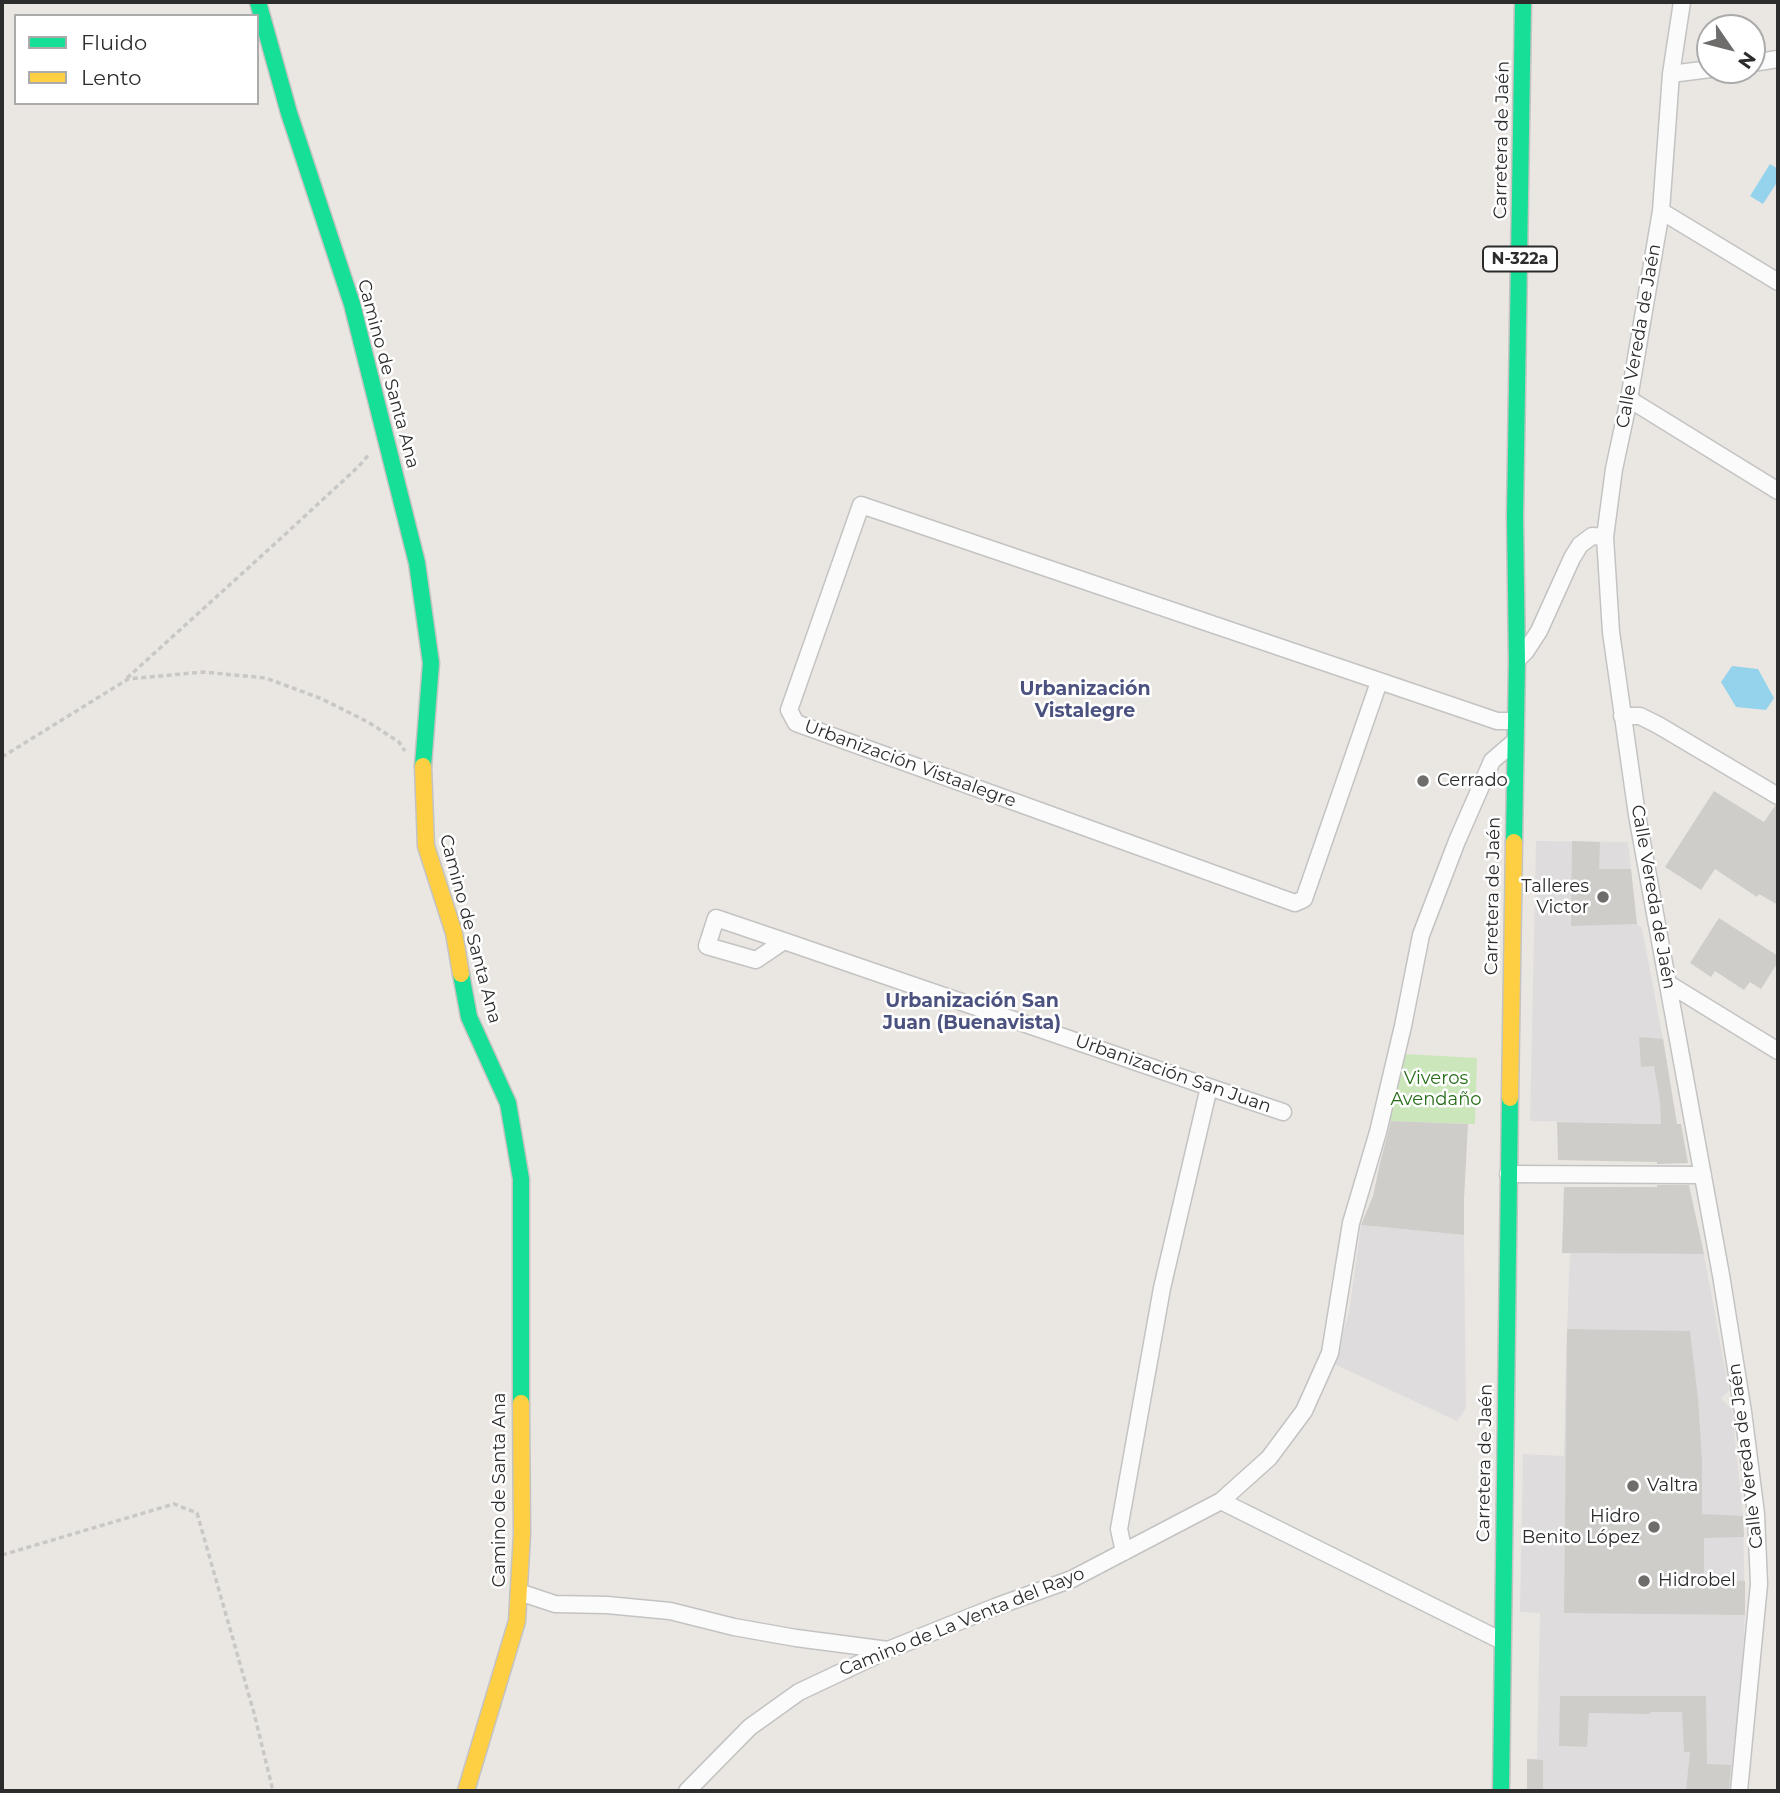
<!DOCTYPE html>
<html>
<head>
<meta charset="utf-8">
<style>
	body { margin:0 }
	#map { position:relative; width:1780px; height:1793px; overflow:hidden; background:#eae7e2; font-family:Montserrat,sans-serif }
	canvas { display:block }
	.frame { position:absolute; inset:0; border:4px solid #2c2c2c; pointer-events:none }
	.legend { position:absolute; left:14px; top:14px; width:245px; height:91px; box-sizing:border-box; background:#fff; border:2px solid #ababab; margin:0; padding:9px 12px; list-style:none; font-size:21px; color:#2c2c2c }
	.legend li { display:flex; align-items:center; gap:14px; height:35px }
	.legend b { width:35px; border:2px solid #ababab }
	.north { position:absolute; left:1696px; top:14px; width:70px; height:70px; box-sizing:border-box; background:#fff; border:2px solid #ababab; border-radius:50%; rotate:125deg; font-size:19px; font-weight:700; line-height:28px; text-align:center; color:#2c2c2c }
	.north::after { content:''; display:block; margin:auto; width:24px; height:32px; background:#6e6d6c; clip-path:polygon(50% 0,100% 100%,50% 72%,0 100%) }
</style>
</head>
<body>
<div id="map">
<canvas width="1780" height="1793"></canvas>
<div class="frame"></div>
<ul class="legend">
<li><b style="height:9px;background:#16e098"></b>Fluido</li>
<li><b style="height:9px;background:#ffcf43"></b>Lento</li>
</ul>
<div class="north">N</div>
</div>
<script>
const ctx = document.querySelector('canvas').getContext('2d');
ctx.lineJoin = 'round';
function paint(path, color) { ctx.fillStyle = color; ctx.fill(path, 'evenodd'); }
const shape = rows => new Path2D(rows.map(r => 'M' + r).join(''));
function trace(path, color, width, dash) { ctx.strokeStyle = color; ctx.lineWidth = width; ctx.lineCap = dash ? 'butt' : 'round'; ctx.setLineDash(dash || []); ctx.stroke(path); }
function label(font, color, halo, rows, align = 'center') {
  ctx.font = font + ' Montserrat,sans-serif'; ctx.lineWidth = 5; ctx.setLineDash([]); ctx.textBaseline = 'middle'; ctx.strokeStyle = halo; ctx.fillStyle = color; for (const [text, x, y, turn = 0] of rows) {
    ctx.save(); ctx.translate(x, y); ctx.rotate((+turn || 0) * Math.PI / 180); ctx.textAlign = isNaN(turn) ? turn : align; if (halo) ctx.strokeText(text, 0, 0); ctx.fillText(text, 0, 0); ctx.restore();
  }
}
paint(shape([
	[1536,841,1628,842,1637,924,1642,928,1663,1039,1677,1124,1530,1121],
	[1361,1225,1464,1235,1466,1408,1457,1421,1334,1364,1349,1312],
	[1570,1253,1704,1254,1729,1391,1721,1398,1732,1409,1743,1516,1745,1615,1741,1691,1729,1791,1527,1791,1527,1759,1537,1759,1540,1613,1520,1612,1523,1454,1564,1456,1566,1355]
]), '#dfdcde');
paint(shape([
	[1404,1054,1477,1058,1475,1124,1388,1121]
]), '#cbe6ba');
paint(shape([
	[1770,164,1778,169,1778,181,1763,204,1750,196],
	[1732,666,1758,669,1774,698,1766,710,1736,707,1721,682]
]), '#95d3ed');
paint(shape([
	[1714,791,1764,822,1775,806,1778,806,1778,905,1759,894,1757,897,1715,869,1701,890,1665,867],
	[1572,841,1600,842,1599,869,1631,869,1637,924,1571,926],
	[1719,918,1778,956,1778,962,1761,989,1750,982,1744,990,1715,971,1711,977,1690,963],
	[1639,1037,1663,1039,1677,1124,1681,1124,1688,1163,1657,1164,1657,1162,1558,1160,1557,1122,1661,1124,1660,1102,1654,1066,1641,1067],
	[1391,1121,1468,1124,1464,1200,1464,1235,1361,1225,1373,1196,1380,1163],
	[1657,1185,1689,1185,1704,1254,1562,1253,1564,1187,1657,1187],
	[1567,1329,1690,1331,1698,1399,1702,1460,1702,1514,1743,1516,1744,1537,1704,1538,1704,1580,1745,1581,1745,1615,1564,1613],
	[1560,1696,1706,1696,1707,1764,1731,1765,1729,1791,1686,1791,1690,1752,1684,1752,1682,1712,1650,1712,1650,1714,1589,1713,1587,1747,1559,1746],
	[1527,1759,1543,1760,1543,1791,1527,1791]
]), '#cfcdc9');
const street = shape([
	[1682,2,1671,74,1661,211,1629,399,1614,469,1605,537,1611,632,1637,815,1721,1275,1743,1412,1756,1514,1759,1584,1739,1791],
	[1752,63,1778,59],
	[1671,74,1710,69],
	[1661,211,1778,282],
	[1629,399,1778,491],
	[1518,659,1526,651,1539,631,1572,558,1580,545,1592,536,1605,537],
	[1379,682,1304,899,1295,903,796,723,789,710,861,505,1456,707,1497,721,1515,721],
	[1622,716,1640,716,1658,725,1778,796],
	[784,941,756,960,707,946,716,918,784,941,1209,1087,1283,1112],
	[1669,984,1778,1051],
	[1508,1174,1703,1175],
	[1221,1501,1269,1458,1304,1411,1330,1353,1351,1223,1378,1132,1403,1026,1421,935,1457,841,1492,761,1515,741],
	[1124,1552,1119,1529,1162,1288,1209,1087],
	[519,1592,555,1604,607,1605,670,1611,734,1627,796,1638,888,1650],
	[687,1791,750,1727,799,1692,888,1650,995,1607,1072,1579,1221,1501,1502,1641]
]);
const fast = shape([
	[258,2,289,113,352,304,417,563,431,663,423,766],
	[1514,842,1517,661,1515,517,1523,2],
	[461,974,469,1017,508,1103,521,1179,521,1403],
	[1501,1791,1510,1098]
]);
const slow = shape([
	[423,766,426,846,454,933,461,974],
	[1510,1098,1514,842],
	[466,1791,517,1621,522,1534,521,1403]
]);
trace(street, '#c4c3c3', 19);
trace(fast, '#c4c3c3', 19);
trace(slow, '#c4c3c3', 19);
trace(shape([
	[127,678,279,540,359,466,370,453],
	[2,757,128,679,203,672,266,678,322,699,368,722,399,742,405,751],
	[2,1555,174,1504,197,1513,254,1713,273,1791]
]), '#c8c8c7', 3.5, [5, 3.5]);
trace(street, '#fcfbfb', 16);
trace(fast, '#16e098', 16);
trace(slow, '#ffcf43', 16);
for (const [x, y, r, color] of [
	[1423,781,7,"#6e6d6c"],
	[1603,897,7,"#6e6d6c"],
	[1633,1486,7,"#6e6d6c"],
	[1654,1527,7,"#6e6d6c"],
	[1644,1581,7,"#6e6d6c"]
]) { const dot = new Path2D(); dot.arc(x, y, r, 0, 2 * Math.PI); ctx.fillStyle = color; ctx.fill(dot); trace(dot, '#fff', 2.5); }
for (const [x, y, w] of [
	[1520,259,74]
]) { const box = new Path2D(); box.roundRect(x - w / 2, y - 12.5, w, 25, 5); ctx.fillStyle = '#fff'; ctx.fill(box); trace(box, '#2c2c2c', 2); }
label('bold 16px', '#2c2c2c', null, [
	["N-322a",1520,259]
]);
label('18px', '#2c2c2c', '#fff', [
	["Carretera de Jaén",1502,140,-89],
	["Calle Vereda de Jaén",1639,336,-80],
	["Camino de Santa Ana",388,374,75],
	["Urbanización Vistaalegre",910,764,20],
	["Carretera de Jaén",1493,896,-89],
	["Calle Vereda de Jaén",1653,897,80],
	["Camino de Santa Ana",470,929,75],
	["Urbanización San Juan",1173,1074,19],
	["Calle Vereda de Jaén",1746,1456,-97],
	["Carretera de Jaén",1485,1463,-89],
	["Camino de Santa Ana",500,1490,-90],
	["Camino de La Venta del Rayo",962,1622,-22]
]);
label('18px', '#2c2c2c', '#fff', [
	["Cerrado",1437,781],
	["Talleres",1589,887,"right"],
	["Victor",1589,908,"right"],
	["Valtra",1647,1486],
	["Hidro",1640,1517,"right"],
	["Benito López",1640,1538,"right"],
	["Hidrobel",1658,1581]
], 'left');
label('18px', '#276d19', '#fff', [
	["Viveros",1436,1079],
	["Avendaño",1436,1100]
]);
label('bold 19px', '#4b527f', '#fff', [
	["Urbanización",1085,689],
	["Vistalegre",1085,711],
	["Urbanización San",972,1001],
	["Juan (Buenavista)",972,1023]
]);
</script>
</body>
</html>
